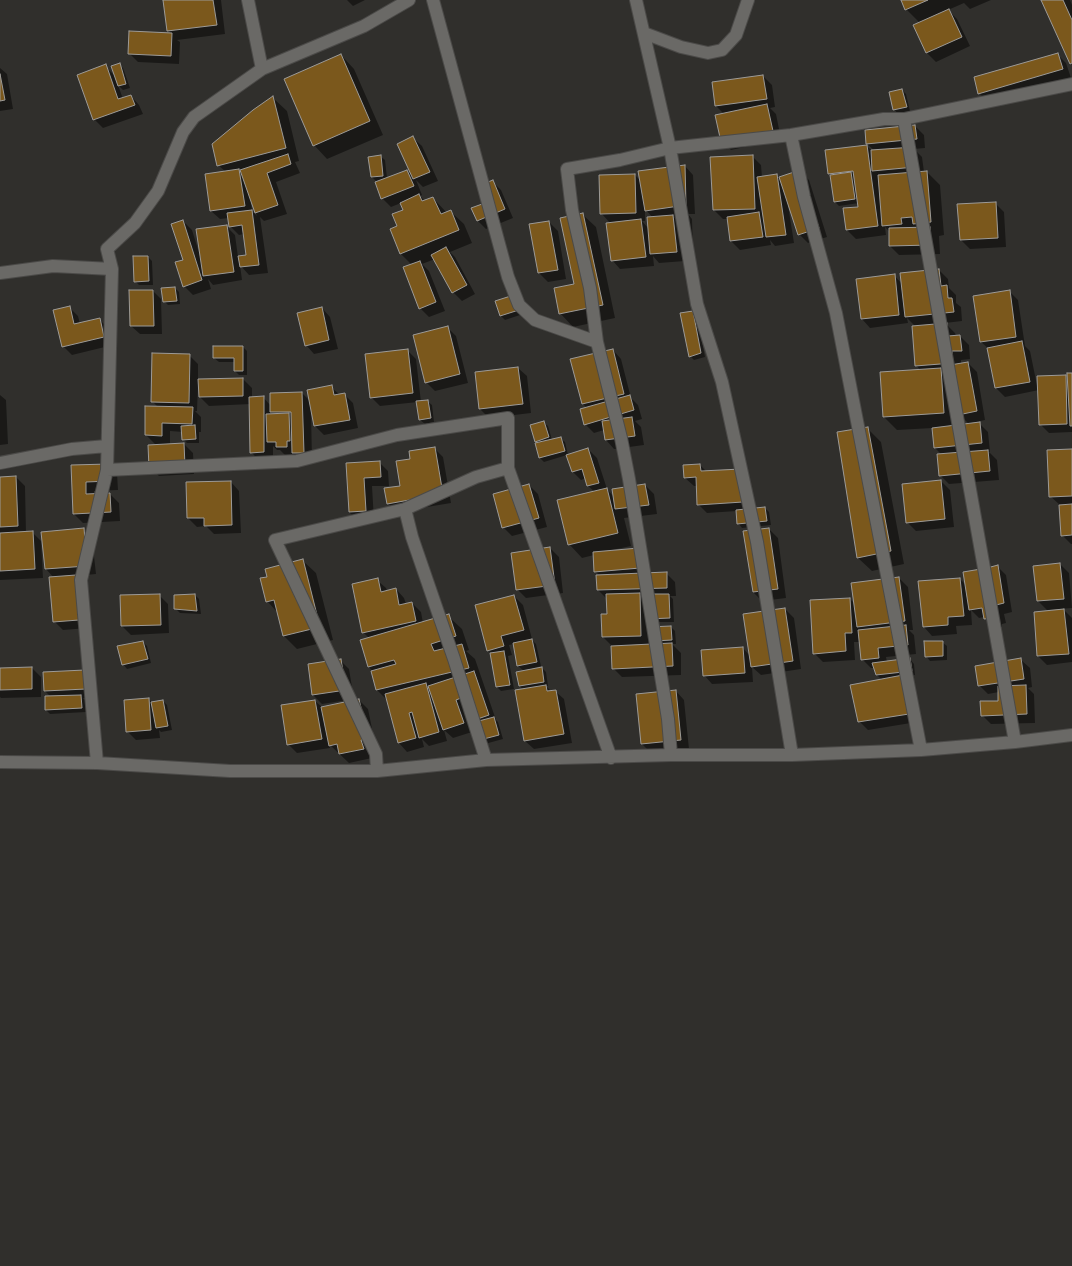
<!DOCTYPE html>
<html>
<head>
<meta charset="utf-8">
<style>
	body { margin:0 }
	canvas { display:block; background:#302f2c }
</style>
</head>
<body>
<canvas width="1072" height="1266"></canvas>
<script>
const ctx = document.querySelector('canvas').getContext('2d');
ctx.lineJoin = 'round';
function paint(path, color) { ctx.fillStyle = color; ctx.fill(path, 'evenodd'); }
const shape = rows => new Path2D(rows.map(r => 'M' + r).join(''));
function trace(path, color, width, dash) { ctx.strokeStyle = color; ctx.lineWidth = width; ctx.lineCap = dash ? 'butt' : 'round'; ctx.setLineDash(dash || []); ctx.stroke(path); }
paint(shape([
	[164,0,221,0,225,34,177,40,180,42,179,64,138,62,129,53,171,33,168,31],
	[347,0,365,0,353,6],
	[902,0,991,0,970,9,964,3,948,10,957,19,970,46,936,62,927,53,915,26,920,23,906,9],
	[1042,0,1070,0,1072,5,1072,65],
	[1057,54,1066,63,1071,78,988,102,979,93],
	[341,55,354,69,383,135,327,159,314,145],
	[119,64,123,68,130,88,123,90,118,85,123,99,131,96,139,105,143,114,103,128,94,119,105,66,115,76],
	[0,68,7,74,13,109,0,111],
	[763,76,772,85,775,107,770,108,776,114,781,139,731,150,722,142,724,114,716,106],
	[902,90,906,94,910,111,898,114,894,109],
	[273,98,287,111,299,161,295,162,300,173,276,182,287,214,264,221,260,217,268,273,249,275,240,265,242,280,213,285,208,279,211,289,193,295,184,286,183,221,192,230,200,256,226,226,235,235,238,257,247,256,244,234,239,235,230,226,229,218,220,219,211,211,226,172,218,165],
	[251,203,252,203,257,216,252,211],
	[915,126,924,135,925,148,914,149,922,157,924,172,927,172,940,185,944,235,939,236,940,254,899,255,890,246,890,232,885,227,886,235,856,239,847,230,844,209,860,207,859,203,839,206,835,202,831,176,829,173,867,146,872,151,875,151,867,144],
	[413,138,422,146,438,181,423,187,416,180,422,195,420,196,425,201,433,198,447,213,450,211,464,224,472,243,450,252,455,257,475,294,462,301,453,292,435,259,422,264,429,271,445,311,429,317,420,308,412,265,401,254,391,230,399,227,404,210,401,203,391,207,382,198,377,182,372,177,380,156,385,160,387,178,407,171,414,177],
	[752,156,761,165,762,177,776,175,779,178,800,171,809,180,827,237,808,243,799,234,789,205,788,205,794,243,775,246,770,240,771,245,740,250,731,241,728,219,723,219,714,210],
	[685,166,693,175,695,214,688,214,692,219,693,253,685,261,659,263,653,256,654,266,620,269,612,260,611,224,601,213,635,175,641,181],
	[645,209,653,218,648,228,642,221,645,221],
	[678,216,678,221,674,217],
	[492,181,501,190,513,218,486,229,477,220,486,204],
	[995,203,1004,212,1006,247,970,249,961,240],
	[582,214,596,227,615,318,573,327,560,313,575,285],
	[549,222,558,231,566,279,548,282,539,273],
	[148,257,152,261,153,285,139,285,135,281],
	[939,270,948,279,949,288,956,295,956,303,961,307,962,321,945,323,955,333,956,336,960,336,969,345,970,359,961,360,961,364,968,363,977,372,985,420,971,423,971,424,979,423,988,432,990,452,989,452,997,460,999,480,949,484,940,475,942,455,935,448,933,428,897,430,884,417,921,371,916,365,915,326,907,318,908,323,870,328,862,319,894,275,902,284],
	[959,414,969,424,957,426],
	[175,288,179,292,180,304,168,305,164,301],
	[153,291,161,299,162,334,140,334,131,326],
	[1009,291,1018,300,1025,346,1030,351,1038,390,1065,376,1069,379,1072,374,1072,432,1049,433,1040,424,1039,390,1005,397,996,388,989,349,981,342],
	[521,299,526,313,505,320,501,316],
	[69,307,78,316,80,324,99,319,108,328,113,345,72,355,63,346],
	[322,308,330,317,338,349,314,354,306,345],
	[692,312,697,316,705,357,694,360,690,356],
	[447,327,456,336,468,383,435,391,426,382],
	[243,347,247,351,247,375,239,375,235,371,235,362,219,362,214,358],
	[407,350,416,359,421,402,427,401,432,405,434,422,425,424,420,420,418,402,380,406,371,397],
	[613,350,621,359,631,398,638,405,642,419,635,421,641,427,644,445,614,449,606,440,604,430,594,433,585,424,587,408,583,404,572,360],
	[189,355,198,364,198,380,243,379,252,388,252,398,263,397,271,406,302,393,311,402,331,387,340,395,344,394,353,403,358,428,324,435,315,426,312,410,311,410,312,461,302,462,295,455,286,456,280,450,277,450,273,446,273,461,260,461,251,452,251,404,209,406,200,397,199,385,198,385,197,411,195,411,201,417,201,432,199,432,199,443,187,443,183,439,183,432,170,431,170,445,184,444,193,453,194,474,159,476,150,467,164,444,155,444,146,435,158,407,152,401],
	[518,368,527,376,531,413,489,418,480,409,476,373],
	[0,395,6,400,8,444,0,445],
	[543,422,548,426,552,440,560,438,565,442,568,455,588,449,597,458,607,489,614,497,645,485,654,494,657,514,624,518,631,546,612,550,612,551,649,574,666,573,675,582,676,596,670,596,673,599,674,622,652,622,649,628,671,627,675,631,676,644,672,644,681,653,681,675,622,677,613,668,612,646,603,637,608,615,607,599,598,590,600,576,595,571,594,555,582,558,569,544,595,492,588,486,586,478,581,480,572,471,567,455,544,462,539,457,539,443,536,441],
	[867,428,881,442,904,564,872,571,858,558,838,433],
	[434,448,443,457,451,503,397,512,388,503],
	[1072,450,1072,544,1071,544,1062,535,1060,505,1050,496],
	[379,462,388,471,389,486,372,486,374,520,358,521,349,512,347,464],
	[700,465,706,471,741,470,750,478,752,509,765,508,769,512,771,525,742,528,738,523,737,511,707,513,698,504,697,486,694,486,685,478],
	[72,466,117,473,118,490,94,491,94,495,110,494,119,503,120,521,83,523,74,514],
	[16,477,25,486,26,533,32,532,41,541,43,578,0,580,0,478],
	[941,481,950,490,954,527,916,531,907,522],
	[231,482,239,491,241,533,214,534,206,526,197,527,188,518],
	[529,485,538,494,547,527,512,536,503,527],
	[83,529,92,538,96,574,76,576,88,628,63,630,54,621,54,578,46,569],
	[769,529,778,538,786,598,762,601,753,592,745,532],
	[550,548,559,557,563,593,526,598,517,589],
	[302,560,316,573,333,640,297,649,284,636,278,613,267,601,268,578],
	[1060,564,1069,573,1072,608,1047,610,1038,601],
	[997,566,1006,575,1012,612,1004,614,1006,623,1002,624,1002,627,994,628,984,617,979,618,971,610,972,625,956,626,957,634,932,636,924,627,960,579,966,585],
	[899,578,908,587,913,630,909,630,914,635,916,654,886,657,887,662,910,659,914,664,915,675,903,677,917,722,868,730,859,721,882,680,877,675,875,668,871,668,862,659,861,642,854,642,855,660,823,662,814,653,850,599,855,604],
	[377,580,386,588,387,591,396,589,404,598,406,604,412,603,421,612,423,623,448,616,462,629,469,650,466,651,475,659,496,720,498,722,503,739,481,745,472,732,453,738,444,730,447,741,429,746,422,739,424,747,407,752,399,743,387,700,377,690,372,672,373,672,369,667,369,638,363,632],
	[159,595,168,604,169,633,131,635,122,626],
	[195,595,199,599,201,614,180,613,175,608],
	[514,596,523,605,532,639,531,639,536,644,541,666,534,668,535,669,542,668,546,672,548,686,546,686,551,691,555,691,564,699,572,743,534,749,525,741,523,690,520,686,524,671,518,666,514,644,509,645,512,655,508,656,514,689,501,691,497,687,492,654,488,650],
	[785,609,794,618,801,669,761,675,752,667,753,682,712,684,704,675,743,648,750,656],
	[1064,610,1072,618,1072,662,1047,665,1038,656],
	[143,642,147,646,151,663,127,669,123,664],
	[942,642,947,646,947,660,930,661,926,656],
	[340,660,349,669,354,699,322,704,313,695],
	[1021,660,1030,668,1032,687,1028,688,1034,694,1035,723,991,724,982,715,999,701,999,692,988,694,979,685],
	[32,668,41,677,41,697,1,698,0,697,0,669],
	[85,671,94,698,83,698,85,700,86,712,50,714,46,710,46,697,51,697,45,691],
	[676,691,684,700,689,749,651,753,642,744,637,695],
	[149,699,153,703,163,701,167,705,172,730,161,732,159,730,160,738,136,740,127,731],
	[359,700,368,709,376,748,372,758,349,763,330,745,330,748,297,753,288,744,282,706,315,701,322,707]
]), '#0007');
const building = shape([
	[163,0,213,0,217,25,167,31,163,0],
	[901,0,928,0,905,10,901,0],
	[1041,0,1063,0,1072,20,1072,63,1070,64,1041,0],
	[949,9,962,37,926,53,913,25,949,9],
	[129,31,172,33,171,56,128,54,129,31],
	[1058,53,1063,69,978,94,974,77,1058,53],
	[341,54,370,121,313,146,284,79,341,54],
	[120,63,126,84,118,86,111,66,120,63],
	[106,64,118,99,131,95,135,105,93,120,77,75,106,64],
	[0,74,5,100,0,101,0,74],
	[763,75,767,99,715,106,712,82,763,75],
	[902,89,907,107,893,110,889,92,902,89],
	[273,96,286,148,217,166,212,144,253,110,273,96],
	[767,104,773,131,721,142,715,115,767,104],
	[915,125,917,139,866,144,865,130,915,125],
	[413,136,430,172,413,179,397,144,413,136],
	[867,145,878,226,846,230,843,208,858,207,853,171,828,174,825,150,867,145],
	[914,147,915,167,872,171,871,150,914,147],
	[288,154,291,164,267,173,278,205,255,213,240,170,288,154],
	[381,155,383,176,371,177,368,157,381,155],
	[753,155,755,209,713,210,710,157,753,155],
	[685,165,686,205,645,211,638,171,685,165],
	[239,169,245,206,210,211,205,174,239,169],
	[407,170,414,186,381,199,375,182,407,170],
	[800,170,819,228,798,235,779,177,800,170],
	[927,171,931,222,913,224,912,217,901,218,902,224,882,226,878,175,927,171],
	[851,172,855,199,834,202,830,175,851,172],
	[635,174,636,213,600,214,599,175,635,174],
	[777,174,786,235,766,237,757,177,777,174],
	[493,180,505,209,477,221,471,208,485,203,478,186,493,180],
	[419,194,422,201,433,197,441,214,451,210,459,230,400,254,390,229,397,226,392,214,403,210,400,203,419,194],
	[996,202,998,238,960,240,957,204,996,202],
	[252,210,259,265,240,267,238,256,246,255,242,225,229,227,227,213,252,210],
	[759,212,763,237,730,241,727,217,759,212],
	[583,213,603,305,559,314,554,288,574,284,560,218,583,213],
	[673,215,677,252,650,254,647,217,673,215],
	[641,219,646,257,611,261,606,223,641,219],
	[183,220,202,280,183,287,175,262,183,260,171,224,183,220],
	[549,221,558,270,538,273,529,224,549,221],
	[227,225,234,272,203,276,196,229,227,225],
	[930,227,931,245,889,246,889,228,930,227],
	[446,247,467,285,452,293,431,255,446,247],
	[133,256,148,256,149,281,134,282,133,256],
	[420,261,436,302,419,309,403,267,420,261],
	[939,269,941,286,947,285,948,298,952,298,954,312,905,317,900,273,939,269],
	[895,274,899,315,861,319,856,279,895,274],
	[175,287,177,301,163,302,161,288,175,287],
	[129,290,153,290,154,326,130,326,129,290],
	[1010,290,1016,337,980,342,973,296,1010,290],
	[517,294,522,309,500,316,495,301,517,294],
	[70,306,74,324,100,318,104,337,62,347,53,310,70,306],
	[322,307,329,340,305,346,297,313,322,307],
	[693,311,701,353,689,357,680,313,693,311],
	[947,323,948,336,960,335,962,351,952,351,953,363,915,366,912,326,947,323],
	[448,326,460,374,425,383,413,335,448,326],
	[1022,341,1030,382,995,388,987,348,1022,341],
	[213,346,243,346,243,371,234,371,234,358,213,358,213,346],
	[408,349,413,393,370,398,365,354,408,349],
	[613,349,624,394,582,404,570,359,613,349],
	[152,353,190,354,189,403,151,402,152,353],
	[968,362,977,411,958,415,950,365,968,362],
	[518,367,523,404,479,409,475,372,518,367],
	[941,368,944,413,883,417,880,372,941,368],
	[1067,373,1072,373,1072,426,1070,426,1067,373],
	[1066,375,1067,424,1039,425,1037,376,1066,375],
	[243,378,243,396,199,397,198,379,243,378],
	[332,385,334,395,345,393,350,420,314,426,307,390,332,385],
	[302,392,304,453,292,453,291,412,270,412,270,393,302,392],
	[630,395,634,410,584,425,580,409,630,395],
	[264,396,264,452,250,453,249,397,264,396],
	[428,400,431,418,419,420,416,401,428,400],
	[145,406,193,407,192,424,162,423,162,436,145,435,145,406],
	[289,413,290,441,287,441,287,447,276,447,276,442,267,442,266,414,289,413],
	[632,417,635,436,605,440,602,421,632,417],
	[544,421,549,437,535,442,530,425,544,421],
	[980,422,982,443,934,448,932,428,980,422],
	[195,425,196,439,182,440,181,426,195,425],
	[868,427,891,551,857,558,837,432,868,427],
	[561,437,565,451,539,458,535,443,561,437],
	[184,443,185,466,149,468,148,445,184,443],
	[435,447,443,494,387,504,384,488,400,486,396,461,410,459,409,451,435,447],
	[588,448,599,483,587,486,582,469,572,472,566,455,588,448],
	[1072,449,1072,496,1049,497,1047,450,1072,449],
	[988,450,990,471,939,476,937,454,988,450],
	[380,461,381,477,364,478,366,511,349,512,346,463,380,461],
	[109,464,110,481,86,482,86,494,110,493,111,512,73,514,71,465,109,464],
	[700,464,701,471,741,469,743,502,697,505,696,477,684,478,683,465,700,464],
	[16,476,18,526,0,527,0,477,16,476],
	[941,480,945,519,906,523,902,484,941,480],
	[231,481,232,525,204,526,204,518,187,518,186,482,231,481],
	[529,484,539,518,502,528,493,494,529,484],
	[645,484,649,505,615,509,612,489,645,484],
	[607,488,618,533,568,545,557,500,607,488],
	[1072,504,1072,535,1061,536,1059,505,1072,504],
	[765,507,767,521,737,524,736,510,765,507],
	[84,528,87,566,45,569,41,532,84,528],
	[769,528,778,589,753,592,743,531,769,528],
	[33,531,35,569,0,571,0,533,33,531],
	[550,547,555,585,516,590,511,553,550,547],
	[639,548,640,568,594,572,593,552,639,548],
	[303,559,320,627,283,636,274,600,266,602,260,578,267,577,265,569,303,559],
	[1060,563,1064,599,1037,601,1033,566,1060,563],
	[998,565,1004,603,996,605,994,618,984,619,982,608,969,610,963,572,987,568,998,565],
	[667,572,667,588,597,590,596,575,667,572],
	[76,575,79,620,53,622,49,577,76,575],
	[899,577,905,621,857,627,851,583,899,577],
	[378,578,381,592,396,588,399,605,412,602,416,621,362,633,352,584,378,578],
	[960,578,964,616,948,617,948,625,923,627,918,581,960,578],
	[640,593,641,636,602,637,601,614,607,614,606,594,640,593],
	[160,594,161,625,121,626,120,595,160,594],
	[195,594,197,611,174,609,174,595,195,594],
	[646,594,669,594,670,618,647,619,646,594],
	[514,595,524,630,501,636,504,646,487,651,475,605,514,595],
	[850,598,852,633,845,633,846,651,813,654,810,600,850,598],
	[785,608,793,661,751,667,743,614,785,608],
	[1064,609,1069,654,1037,656,1034,612,1064,609],
	[449,614,456,636,431,644,434,651,462,644,469,668,376,690,371,671,396,664,394,660,368,667,360,640,449,614],
	[906,625,908,645,878,648,879,658,861,660,858,630,906,625],
	[671,626,672,640,654,641,648,627,671,626],
	[532,639,537,662,517,666,513,643,532,639],
	[143,641,148,659,122,665,117,646,143,641],
	[924,641,943,641,943,656,925,657,924,641],
	[672,643,673,666,612,669,611,646,672,643],
	[743,647,745,673,703,676,701,650,743,647],
	[504,651,510,685,496,687,490,653,504,651],
	[910,658,912,671,876,675,872,663,910,658],
	[1021,658,1024,679,978,686,975,666,1021,658],
	[341,659,346,690,312,695,308,664,341,659],
	[32,667,32,689,0,690,0,668,32,667],
	[542,667,544,682,519,686,516,672,542,667],
	[85,670,86,689,44,691,43,672,85,670],
	[474,671,489,715,469,722,461,698,456,700,464,723,443,730,428,686,474,671],
	[903,675,909,714,858,722,850,685,903,675],
	[426,683,439,732,419,738,412,712,409,713,416,738,398,743,385,694,426,683],
	[546,685,547,691,556,690,564,734,524,741,515,690,546,685],
	[1026,685,1027,714,981,716,980,701,998,701,998,686,1026,685],
	[676,690,681,740,641,744,636,694,676,690],
	[81,695,82,708,45,710,45,696,81,695],
	[149,698,151,730,126,732,124,700,149,698],
	[359,699,368,739,361,740,364,749,339,754,337,744,329,746,321,707,359,699],
	[163,700,168,726,156,728,151,702,163,700],
	[315,700,322,739,287,745,281,705,315,700],
	[494,717,499,735,476,741,471,723,494,717]
]);
paint(building, '#7b581c');
trace(building, '#9c9a97', 1);
const minor = shape([
	[248,0,262,69],
	[433,0,508,277,519,305,535,320,597,342],
	[636,0,670,148,697,304,722,382,757,542,792,755],
	[644,33,681,47,708,53,722,50,736,35,748,0],
	[904,119,1015,742],
	[791,135,804,197,836,313,921,750],
	[0,273,53,266,112,269,107,249,135,223,158,191,183,132,194,117,262,69,364,26,409,0],
	[0,463,72,449,107,446],
	[107,470,297,461,397,435,508,418,508,468],
	[405,509,412,537,454,659,486,760],
	[671,755,668,719,629,479,621,438,597,342,590,288,572,210,567,169,620,160,670,148,791,135,884,119,904,119,1072,84],
	[0,762,97,763,230,771,377,771,486,760,671,755,792,755,921,750,1015,742,1072,735],
	[97,763,81,580,107,470,112,269],
	[377,771,376,754,275,540,405,509,476,477,508,468,611,758]
]);
trace(minor, '#4b4a48', 14);
trace(minor, '#6a6966', 12);
</script>
</body>
</html>
